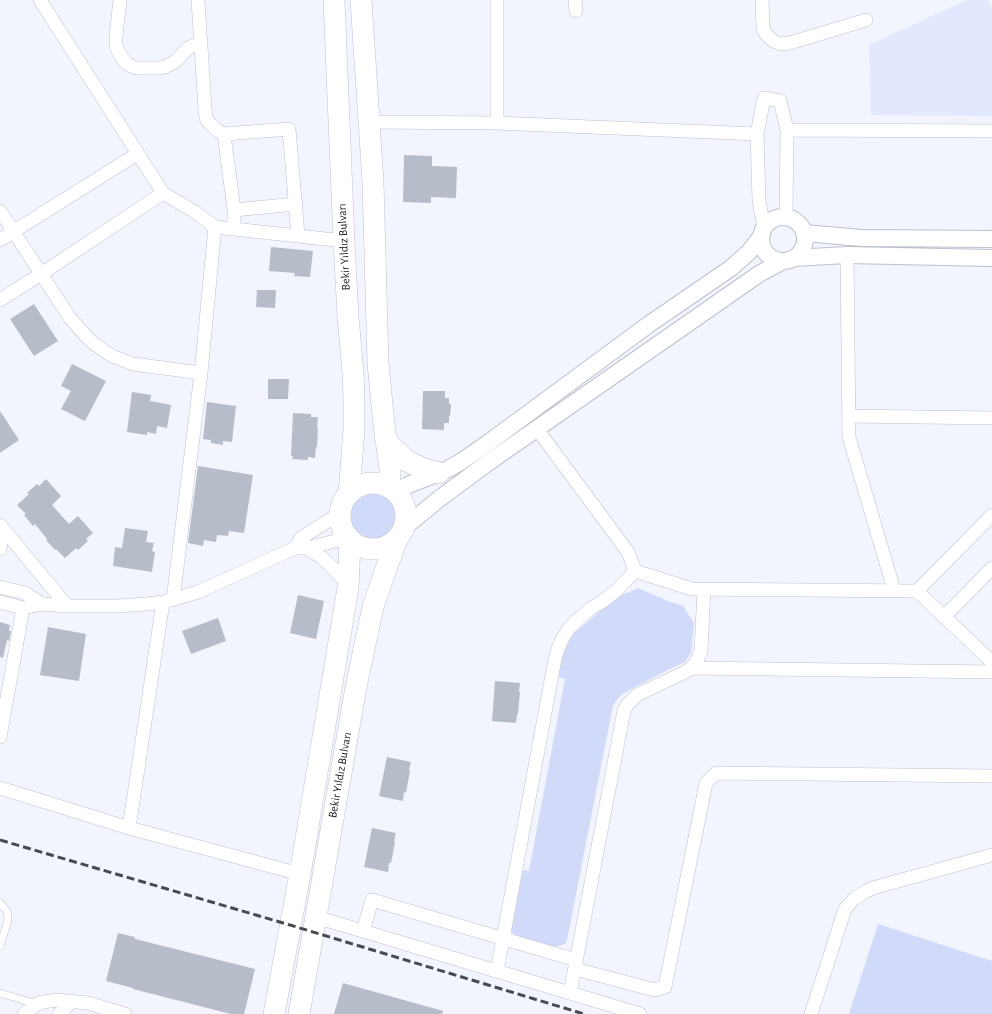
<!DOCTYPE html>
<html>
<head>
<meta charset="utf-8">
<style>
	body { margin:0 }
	canvas { display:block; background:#f2f5fd }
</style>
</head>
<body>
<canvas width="992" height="1014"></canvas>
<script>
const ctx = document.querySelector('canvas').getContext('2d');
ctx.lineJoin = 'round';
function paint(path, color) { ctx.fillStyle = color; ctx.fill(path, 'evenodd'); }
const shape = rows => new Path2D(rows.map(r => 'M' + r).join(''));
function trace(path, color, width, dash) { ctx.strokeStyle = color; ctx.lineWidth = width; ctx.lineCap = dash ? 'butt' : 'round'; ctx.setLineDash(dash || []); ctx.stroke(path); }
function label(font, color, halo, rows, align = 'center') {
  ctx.font = font + ' "Alegreya Sans",sans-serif'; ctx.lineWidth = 3.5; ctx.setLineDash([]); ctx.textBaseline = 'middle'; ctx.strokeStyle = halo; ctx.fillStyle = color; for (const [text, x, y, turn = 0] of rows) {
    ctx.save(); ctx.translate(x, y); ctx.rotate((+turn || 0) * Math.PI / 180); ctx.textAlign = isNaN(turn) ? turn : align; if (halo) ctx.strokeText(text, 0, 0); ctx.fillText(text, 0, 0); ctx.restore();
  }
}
paint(shape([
	[967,0,989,0,992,9,992,116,871,115,869,45]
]), '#e2e9fe');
paint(shape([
	'351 516a22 22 0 1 1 44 0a22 22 0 1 1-44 0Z',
	[638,588,670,602,683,606,694,623,691,653,685,662,668,670,622,694,613,705,567,940,565,944,558,946,551,947,536,943,513,934,511,929,519,869,529,871,565,679,556,676,563,652,574,633,598,613,622,595],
	[878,924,992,961,992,1014,849,1014]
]), '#d1daf8');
paint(shape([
	[404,155,432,156,432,166,457,167,456,198,431,197,431,203,403,202],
	[271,247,313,251,310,277,294,276,295,273,269,271],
	[257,290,276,290,275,308,256,307],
	[34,304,58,341,34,356,10,319],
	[72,364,106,381,85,421,61,409,71,391,61,386],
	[268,379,289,379,288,399,268,399],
	[423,391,445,391,445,398,449,398,449,404,451,404,450,416,449,416,449,423,444,423,444,430,422,429],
	[132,392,151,395,150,401,171,405,167,428,157,426,156,434,147,432,147,435,127,432],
	[207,402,236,406,232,442,223,441,223,445,211,443,211,440,203,439],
	[0,411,19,440,0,453],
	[293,413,311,414,311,417,318,417,317,428,318,428,317,447,316,447,315,458,308,457,308,460,292,459,293,456,291,456],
	[198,466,253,475,244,533,229,531,228,536,217,535,216,542,204,540,203,546,188,543],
	[46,479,61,496,52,505,69,524,78,516,93,533,86,539,88,541,78,550,76,548,65,558,56,549,55,550,46,540,47,539,35,524,33,526,24,515,26,514,17,505,29,494,27,493,37,484,39,486],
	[125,528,148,531,146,542,154,543,152,551,155,552,152,572,113,566,115,547,122,548],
	[298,595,324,601,316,639,290,633],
	[218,618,226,641,191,654,182,631],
	[0,622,10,625,9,631,11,631,9,641,7,640,3,658,0,657],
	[48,627,86,634,79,681,40,675],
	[495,681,520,683,519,692,520,692,518,714,517,714,516,723,492,721],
	[387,757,411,762,409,770,410,771,406,793,404,792,403,801,379,796],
	[372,828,396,833,394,841,395,842,391,863,389,863,388,872,364,867],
	[118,933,135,937,135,939,255,969,244,1014,231,1014,133,989,133,988,106,981],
	[343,983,443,1011,442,1014,334,1014]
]), '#b7bcc9');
const service = shape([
	[0,903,7,911,8,920,0,946],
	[0,993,37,1004]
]);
const minor = shape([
	[40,0,163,193,195,212,215,227,344,241],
	[120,0,116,36,116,46,120,55,126,63,131,66,136,68,160,68,165,67,176,61,188,48,194,45,200,44],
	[198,0,205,109,206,118,210,124,218,131,224,134,234,210,234,229],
	[497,0,497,123],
	[575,0,576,11],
	[762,0,763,27,765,33,773,41,781,44,790,43,866,20],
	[369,122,497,123,757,134],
	[787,130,992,131],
	[224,134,289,129,298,236],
	[234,210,296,204],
	[0,211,70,318,85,335,93,343,112,356,133,364,201,373],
	[764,228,759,201,757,134,764,98,780,101,787,130,786,217],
	[0,240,137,154],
	[847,255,849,437,894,590],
	[0,300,41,274,163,193],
	[849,416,992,418],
	[537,429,628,552,635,571],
	[0,525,67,606],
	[295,548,301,538,340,513],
	[306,548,321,557,328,563,342,578,348,587],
	[0,549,1,536,0,526],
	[635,571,692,589,917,591,992,662],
	[0,587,25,593,42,604],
	[917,591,992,515],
	[173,600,201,373,215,227],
	[0,602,23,608,42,604,67,606,118,606,147,604,163,602,181,597,198,592,295,548,306,548,348,538],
	[944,617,992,568],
	[692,668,992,672],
	[0,737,23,608],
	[0,788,129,828,300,874],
	[129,828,163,602],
	[316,917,640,1014],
	[363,931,372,900,576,960],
	[575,969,655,990,665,987,706,783,716,773,992,776],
	[497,971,555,659,558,649,562,639,568,630,575,622,590,609,603,601,616,591,635,571],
	[570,993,624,711,627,705,637,695,687,671,696,663,701,651,704,589],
	[24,1014,37,1004,43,1002,57,1000,88,1003,125,1014],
	[59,1014,71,1002],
	[811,1014,845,909,854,899,866,891,873,888,992,855]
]);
const tertiary = shape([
	'761 239a22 22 0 1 1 44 0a22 22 0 1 1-44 0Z',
	[804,233,862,238,992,239],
	[794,258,847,255,992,258],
	[396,492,408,485,439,473,450,468,462,461,488,443,648,325,731,268,749,252,762,235],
	[405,527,439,499,489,462,759,274,783,261]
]);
const primary = shape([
	[334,0,344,241,348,317,353,372,354,399,354,430,349,493],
	[361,0,373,182,378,363,384,425,390,469,390,488],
	[385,439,394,449,407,461,424,469,439,473],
	'340 516a33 33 0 1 1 66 0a33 33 0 1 1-66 0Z',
	[274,1014,300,874,348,588,350,541],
	[299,1014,356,687,373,607,387,566,397,540]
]);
trace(service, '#bdc1ce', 8);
trace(minor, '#bdc1ce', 14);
trace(tertiary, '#bdc1ce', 18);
trace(primary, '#bdc1ce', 22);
trace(service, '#fff', 7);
trace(minor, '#fff', 13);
trace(tertiary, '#fff', 16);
trace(primary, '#fff', 21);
trace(shape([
	[0,840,290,925,584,1014]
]), '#484a50', 3, [8, 4]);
label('12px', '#17191e', '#fff', [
	["Bekir Yıldız Bulvarı",344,247,-93],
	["Bekir Yıldız Bulvarı",340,775,-80]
]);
</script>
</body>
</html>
